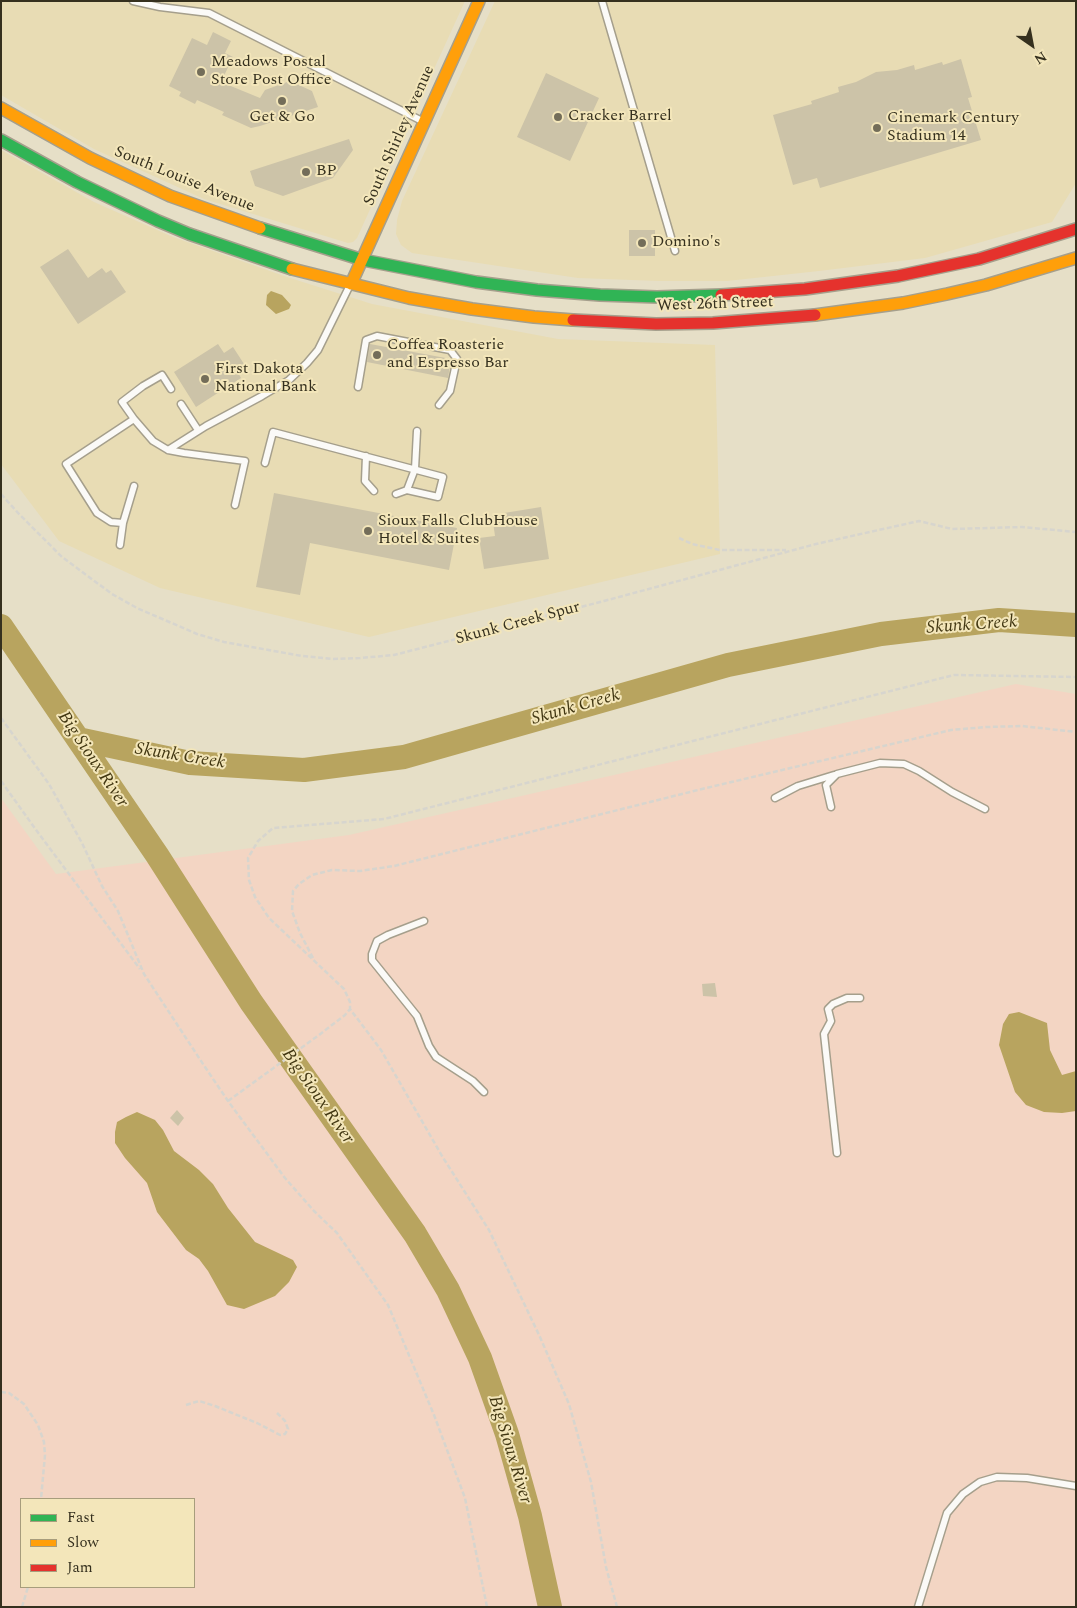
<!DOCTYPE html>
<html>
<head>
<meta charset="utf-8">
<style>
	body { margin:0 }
	#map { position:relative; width:1077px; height:1608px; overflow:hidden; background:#e6dfc7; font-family:Spectral,serif }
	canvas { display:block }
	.frame { position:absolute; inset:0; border:2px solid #35301e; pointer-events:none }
	.legend { position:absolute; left:20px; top:1498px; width:175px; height:90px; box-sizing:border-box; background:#f3e6ba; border:1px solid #a79d7c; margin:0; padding:6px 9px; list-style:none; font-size:15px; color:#35301e }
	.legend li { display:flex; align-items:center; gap:10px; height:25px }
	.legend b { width:25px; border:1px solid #a79d7c }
	.north { position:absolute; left:1007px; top:20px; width:50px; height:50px; -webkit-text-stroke:4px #f3e6ba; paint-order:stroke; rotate:147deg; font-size:14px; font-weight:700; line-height:20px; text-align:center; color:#35301e }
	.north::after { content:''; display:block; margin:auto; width:18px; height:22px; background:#35301e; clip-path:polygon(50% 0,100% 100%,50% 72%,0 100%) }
</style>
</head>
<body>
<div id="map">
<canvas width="1077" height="1608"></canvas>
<div class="frame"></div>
<ul class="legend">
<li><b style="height:6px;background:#30b455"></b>Fast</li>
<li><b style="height:6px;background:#ff9f0a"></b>Slow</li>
<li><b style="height:6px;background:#e5322d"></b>Jam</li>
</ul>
<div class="north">N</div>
</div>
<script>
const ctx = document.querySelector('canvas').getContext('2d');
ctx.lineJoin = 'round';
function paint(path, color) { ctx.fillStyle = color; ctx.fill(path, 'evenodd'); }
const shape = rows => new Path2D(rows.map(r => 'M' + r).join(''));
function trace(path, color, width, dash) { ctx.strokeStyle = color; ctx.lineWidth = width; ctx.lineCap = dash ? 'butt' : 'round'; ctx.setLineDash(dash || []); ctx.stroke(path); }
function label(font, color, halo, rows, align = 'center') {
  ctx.font = font + ' Spectral,serif'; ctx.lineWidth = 4; ctx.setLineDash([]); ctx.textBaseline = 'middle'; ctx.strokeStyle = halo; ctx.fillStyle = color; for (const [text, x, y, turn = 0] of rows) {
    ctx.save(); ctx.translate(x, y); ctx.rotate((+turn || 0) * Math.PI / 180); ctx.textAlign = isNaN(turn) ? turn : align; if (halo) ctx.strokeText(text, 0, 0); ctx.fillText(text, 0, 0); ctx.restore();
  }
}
paint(shape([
	[1,1,465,1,357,238,353,242,348,243,204,199,94,149,1,95],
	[495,1,1076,1,1076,183,1052,222,925,258,819,271,727,281,659,281,578,278,412,253,401,245,396,234,397,220,402,201],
	[1,150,94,202,173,237,287,277,372,304,558,339,715,345,720,554,369,637,160,588,59,541,1,464]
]), '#e8dcb4');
paint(shape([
	[1016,684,1076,694,1076,1607,1,1607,1,798,56,874,349,835],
	[21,1499,194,1499,194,1587,21,1587]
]), '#f3d5c3');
paint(shape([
	[271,291,282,295,291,305,289,309,276,314,266,305,267,295],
	[1019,1012,1047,1023,1050,1050,1062,1075,1076,1071,1076,1111,1062,1113,1044,1112,1026,1105,1015,1092,999,1045,1003,1024,1009,1014],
	[137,1112,155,1120,163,1130,174,1151,199,1170,213,1184,228,1208,255,1242,293,1260,297,1267,289,1282,275,1296,244,1309,227,1305,208,1271,199,1259,186,1250,157,1212,147,1183,125,1158,115,1143,115,1132,117,1122,126,1117]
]), '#b8a45f');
trace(shape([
	[1,626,157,855,251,1002,415,1234,448,1290,480,1358,507,1434,530,1516,550,1607],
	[78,739,190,763,304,770,404,757,728,665,881,634,999,620,1076,625]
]), '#b8a45f', 24);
paint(shape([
	[213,32,231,41,225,53,233,57,221,82,260,98,265,90,290,81,312,91,318,107,260,126,251,128,222,115,224,112,197,100,195,104,179,96,181,92,169,86,192,38,207,45],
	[961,59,972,97,968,98,981,140,820,188,817,178,793,185,773,115,812,104,811,101,839,92,838,87,856,82,876,72,897,70,914,65,915,70,942,62,943,65],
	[546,73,599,98,570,161,517,137],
	[349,139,353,150,333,178,283,196,255,186,250,171],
	[629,230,655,230,655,256,629,256],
	[68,249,88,278,102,268,106,273,111,270,126,292,78,324,40,267],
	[218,344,224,353,233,347,244,364,236,369,241,378,196,407,174,372],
	[370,344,451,359,448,378,367,362],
	[274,493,457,528,449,570,310,543,300,595,256,587],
	[541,507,549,559,484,569,479,538,495,536,492,515],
	[715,983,717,997,703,996,702,984],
	[177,1110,184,1118,178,1126,170,1118]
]), '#ccc3a8');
const lane = shape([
	[133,1,160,7,209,13,422,121],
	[602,1,675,251],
	[358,387,366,340,377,336,450,350,457,359,450,391,439,405],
	[181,404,198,430],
	[134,419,122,402,143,386,162,375,171,389],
	[168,450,206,426,262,396,289,380,307,363,318,350,350,285],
	[366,456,365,481,374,491],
	[265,463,273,432,443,477,438,497,407,490],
	[134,486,123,523,111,522,97,513,66,464,134,419,153,441,168,450,184,453,245,461,235,505],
	[396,494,407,490,415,469,417,431],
	[120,545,123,523],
	[775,798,798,786,834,775],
	[831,807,826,785,837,774,880,763,904,764,919,771,952,792,985,809],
	[424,921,388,935,377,941,372,954,372,960,417,1016,429,1046,436,1057,473,1081,484,1092],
	[837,1153,824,1034,831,1021,828,1009,833,1004,847,998,860,998],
	[918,1607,947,1513,963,1494,980,1482,997,1477,1027,1478,1076,1486]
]);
const fast = shape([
	[1,140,77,182,158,221,189,234,292,269],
	[260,228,363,260,476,282,537,290,600,295,657,297,721,295]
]);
const slow = shape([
	[1,108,90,158,170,196,260,228],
	[292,269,409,298,472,309,534,317,573,320],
	[351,284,479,1],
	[815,315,903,303,947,294,986,285,1076,258]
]);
const jam = shape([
	[721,295,805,289,898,276,979,259,1076,229],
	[573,320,656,324,713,323,815,315]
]);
trace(lane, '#a59f8c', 9);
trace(fast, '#a59f8c', 14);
trace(slow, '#a59f8c', 14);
trace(jam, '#a59f8c', 14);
trace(shape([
	[1,494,19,514,62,557,112,594,137,608,197,634,224,642,302,656,332,659,360,658,394,655,604,601,816,544,919,521,952,529,1022,527,1076,532],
	[679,538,692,544,720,550,786,550],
	[1,718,49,784,82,843,102,886,118,911,144,974,205,1067,228,1101,285,1178,314,1211,337,1233,388,1305,434,1415,465,1498,487,1607],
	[1,781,39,834,140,969],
	[313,958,300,933,292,911,293,891,299,884,312,875,332,870,360,871,394,866,702,789,951,730,986,727,1022,726,1076,732],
	[228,1101,319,1035,345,1015,350,1009],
	[1,1392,9,1393,24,1404,38,1425,44,1442,45,1455,41,1499],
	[186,1405,199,1401,215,1406,257,1423,280,1435,285,1434,288,1429,285,1421,277,1413],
	[22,1607,28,1587],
	[617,1607,606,1567,591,1482,569,1404,540,1337,489,1230,442,1156,381,1050,350,1009,350,1002,344,989,269,918,255,897,249,880,248,858,258,841,273,828,384,819,954,675,1076,677]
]), '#d7d5ce', 2.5, [5, 2.5]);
trace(lane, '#fbfaf7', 6);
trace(fast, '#30b455', 11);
trace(slow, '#ff9f0a', 11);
trace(jam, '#e5322d', 11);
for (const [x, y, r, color] of [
	[201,72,5,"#736d59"],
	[282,101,5,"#736d59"],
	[558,117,5,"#736d59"],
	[877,128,5,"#736d59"],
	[306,172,5,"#736d59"],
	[642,243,5,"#736d59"],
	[377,355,5,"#736d59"],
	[205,379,5,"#736d59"],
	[368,531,5,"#736d59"]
]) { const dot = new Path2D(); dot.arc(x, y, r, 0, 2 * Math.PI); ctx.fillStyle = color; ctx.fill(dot); trace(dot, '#f3e6ba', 2); }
label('16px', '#35301e', '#f3e6ba', [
	["Meadows Postal",211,63],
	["Store Post Office",211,81],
	["Cracker Barrel",568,117],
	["Get & Go",282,118,"center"],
	["Cinemark Century",887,119],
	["Stadium 14",887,137],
	["BP",316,172],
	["Domino's",652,243],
	["Coffea Roasterie",387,346],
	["and Espresso Bar",387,364],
	["First Dakota",215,370],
	["National Bank",215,388],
	["Sioux Falls ClubHouse",378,522],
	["Hotel & Suites",378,540]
], 'left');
label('16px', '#35301e', '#f3e6ba', [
	["South Shirley Avenue",400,136,-66],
	["South Louise Avenue",184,180,22],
	["West 26th Street",715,305,-2],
	["Skunk Creek Spur",518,624,-15]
]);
label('italic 18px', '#423712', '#f3e6ba', [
	["Skunk Creek",972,626,-4],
	["Skunk Creek",576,708,-16],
	["Skunk Creek",180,757,9],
	["Big Sioux River",92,760,56],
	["Big Sioux River",317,1097,55],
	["Big Sioux River",509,1450,73]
]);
</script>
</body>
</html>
